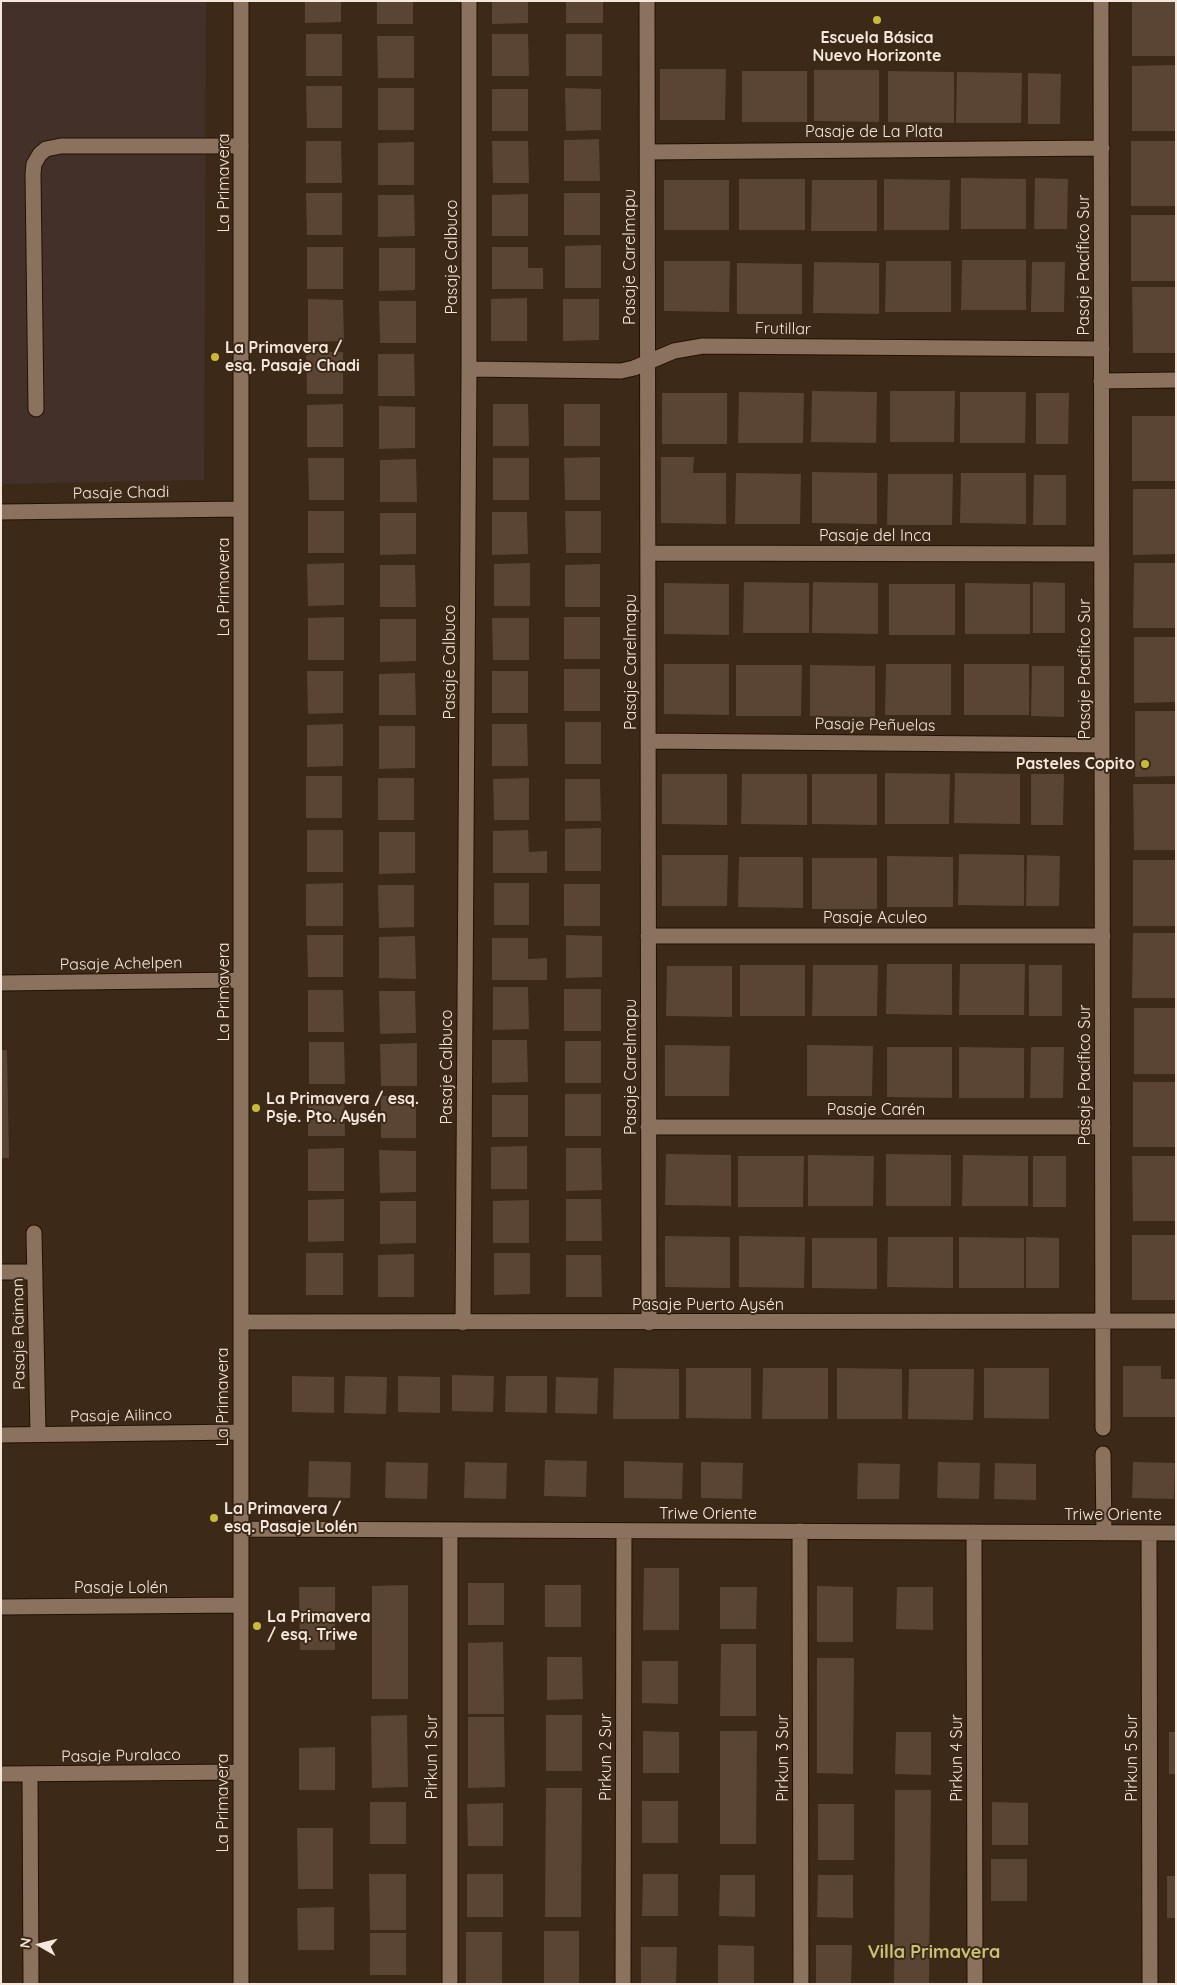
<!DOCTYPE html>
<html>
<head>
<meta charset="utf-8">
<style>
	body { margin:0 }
	#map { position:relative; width:1177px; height:1985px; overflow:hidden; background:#3d2918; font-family:Quicksand,sans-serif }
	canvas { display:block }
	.frame { position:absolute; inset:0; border:2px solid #f5e7dc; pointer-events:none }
	.north { position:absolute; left:15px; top:1920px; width:50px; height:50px; -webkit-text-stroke:4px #3d2918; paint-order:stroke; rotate:278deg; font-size:14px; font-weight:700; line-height:20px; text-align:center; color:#f5e7dc }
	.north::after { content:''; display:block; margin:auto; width:18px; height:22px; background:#f5e7dc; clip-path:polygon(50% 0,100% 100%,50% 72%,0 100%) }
</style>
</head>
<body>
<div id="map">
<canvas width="1177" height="1985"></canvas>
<div class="frame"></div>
<div class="north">N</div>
</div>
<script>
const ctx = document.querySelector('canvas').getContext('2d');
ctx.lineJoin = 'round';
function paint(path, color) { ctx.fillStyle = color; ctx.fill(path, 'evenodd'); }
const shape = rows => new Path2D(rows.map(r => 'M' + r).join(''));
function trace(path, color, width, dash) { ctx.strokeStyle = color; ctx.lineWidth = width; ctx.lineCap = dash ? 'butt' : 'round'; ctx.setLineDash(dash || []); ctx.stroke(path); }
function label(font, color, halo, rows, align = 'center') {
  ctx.font = font + ' Quicksand,sans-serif'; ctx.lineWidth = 4; ctx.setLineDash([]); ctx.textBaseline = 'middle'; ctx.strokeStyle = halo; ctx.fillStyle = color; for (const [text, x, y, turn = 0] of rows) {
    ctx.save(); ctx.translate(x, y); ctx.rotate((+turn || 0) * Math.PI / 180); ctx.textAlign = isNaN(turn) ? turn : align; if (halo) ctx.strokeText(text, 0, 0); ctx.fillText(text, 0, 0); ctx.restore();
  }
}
paint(shape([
	[1,1,206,1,204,480,1,484]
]), '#433029');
paint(shape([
	[305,1,341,1,341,22,305,23],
	[377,1,413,1,413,24,377,24],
	[492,1,528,1,528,23,492,24],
	[566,1,603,1,603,23,566,23],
	[1132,1,1176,1,1176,56,1132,56],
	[306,34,342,34,342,76,306,76],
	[492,34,528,34,529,76,492,76],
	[566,34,602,34,602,76,566,76],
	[377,36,414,36,414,78,378,78],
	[1176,65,1176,131,1132,131,1132,66],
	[660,69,726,69,725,120,660,120],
	[814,70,879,70,879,122,814,121],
	[742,71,807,71,807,122,742,122],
	[888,71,954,72,954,123,888,122],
	[957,72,1022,73,1021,123,956,123],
	[1028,73,1061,74,1060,124,1028,124],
	[306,86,342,86,342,128,307,128],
	[378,88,414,88,414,130,378,130],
	[565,88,601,89,601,130,566,131],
	[492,89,528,89,528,131,492,131],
	[599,139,600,181,564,181,564,140],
	[306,141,341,141,342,183,306,183],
	[492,141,528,141,529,183,493,183],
	[1131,141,1176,141,1176,206,1131,206],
	[414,142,414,185,378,185,378,143],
	[961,178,1026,179,1026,229,961,229],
	[1035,178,1068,179,1067,229,1034,229],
	[739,179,805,179,805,230,739,230],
	[884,179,950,180,949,230,884,230],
	[664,180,729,180,729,230,664,230],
	[812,180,877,180,877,231,811,231],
	[306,193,342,193,342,235,307,235],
	[564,193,600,193,600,235,564,235],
	[528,194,528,236,492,236,492,195],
	[378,195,414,195,415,236,378,237],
	[1131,215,1176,215,1176,281,1131,281],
	[601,245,601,288,565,288,565,246],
	[307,247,343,247,343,289,307,289],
	[492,247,528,247,528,268,543,268,543,289,492,289],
	[379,248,415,248,415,290,379,291],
	[962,260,1026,260,1026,310,961,310],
	[664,261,730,261,729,312,664,311],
	[886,261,951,261,951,312,885,312],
	[814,262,879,263,879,314,813,313],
	[1032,262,1065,262,1064,312,1031,312],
	[737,263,802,264,802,314,737,314],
	[1132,287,1176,287,1176,353,1133,353],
	[527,298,527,341,491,341,491,299],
	[308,299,343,300,344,341,308,342],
	[563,299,599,299,599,340,563,341],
	[379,301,416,301,416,343,380,343],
	[306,352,343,352,343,394,307,394],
	[378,354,414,354,415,396,378,396],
	[812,391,877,392,876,443,811,442],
	[890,391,955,391,954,442,890,442],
	[739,392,804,393,803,443,738,443],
	[960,392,1026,392,1025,443,960,443],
	[662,393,727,393,727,444,662,444],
	[1036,393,1069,393,1068,444,1036,444],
	[343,404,343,447,307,447,307,405],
	[493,404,528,404,529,446,493,446],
	[564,404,600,404,600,446,564,446],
	[379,406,415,407,415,448,379,449],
	[1132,416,1176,416,1176,481,1132,481],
	[600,457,600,500,565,500,564,458],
	[661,457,694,457,693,473,726,473,726,524,661,523],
	[308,458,344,458,344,500,309,500],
	[493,458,529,458,529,500,493,500],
	[416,459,417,502,380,502,380,460],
	[812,472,877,473,877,524,812,523],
	[736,473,801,474,800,524,735,524],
	[961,473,1026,473,1026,524,960,523],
	[888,474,953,474,952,525,887,525],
	[1034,475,1066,475,1066,525,1033,525],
	[1133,489,1176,489,1176,554,1133,555],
	[308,511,344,511,344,553,308,553],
	[565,511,601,511,601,553,566,553],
	[492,512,527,512,528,554,492,555],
	[380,513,416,513,416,554,380,555],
	[344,563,344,605,308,606,307,564],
	[530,563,530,606,494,606,494,564],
	[1134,563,1176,563,1176,628,1133,628],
	[600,564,600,607,565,607,565,565],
	[380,565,415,565,416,607,380,607],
	[744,582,809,583,809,633,743,633],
	[813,582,878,583,878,634,812,633],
	[1033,582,1065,583,1065,633,1033,633],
	[664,583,729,584,729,635,664,634],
	[965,583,1030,584,1030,634,965,634],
	[889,584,955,584,955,635,889,635],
	[344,617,344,660,308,660,308,618],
	[564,617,600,617,600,659,564,659],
	[492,618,529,618,529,660,493,660],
	[380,619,416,619,416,661,380,662],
	[1134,637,1176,637,1176,702,1134,703],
	[664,664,729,664,729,715,664,714],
	[886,664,951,664,951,715,885,715],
	[964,664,1029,664,1029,715,964,715],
	[736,665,802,665,801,716,736,716],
	[810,665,875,666,875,717,810,716],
	[1032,666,1064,666,1064,717,1031,716],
	[564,669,600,669,600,711,564,711],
	[307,671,343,671,343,713,308,714],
	[492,671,528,671,528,713,492,713],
	[415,673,416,715,379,715,379,674],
	[1135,711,1176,711,1176,776,1135,777],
	[565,722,601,722,601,764,565,764],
	[343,724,343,766,307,767,307,725],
	[492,724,527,724,528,766,492,766],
	[379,726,415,726,415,768,379,769],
	[885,773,950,774,949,824,885,824],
	[955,773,1020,774,1020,824,954,823],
	[662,774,727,774,727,825,662,824],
	[742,774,807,774,807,825,741,824],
	[812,774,877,774,877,825,812,824],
	[1031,774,1064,774,1063,825,1031,825],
	[306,776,342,776,342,818,306,818],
	[378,778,414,778,414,820,378,820],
	[529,778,529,820,494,820,493,779],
	[565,779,600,779,601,821,565,821],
	[1133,784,1176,784,1176,850,1134,850],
	[601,828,601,871,565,871,565,829],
	[307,830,343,830,343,872,307,872],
	[528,830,529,852,547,851,547,873,493,873,493,831],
	[379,832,415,832,415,873,379,874],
	[959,854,1024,855,1024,906,958,905],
	[662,855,728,855,727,906,662,906],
	[1027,855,1060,856,1059,906,1026,906],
	[887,856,953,857,953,907,887,907],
	[739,857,803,857,803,908,738,907],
	[812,858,877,858,877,909,812,909],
	[1133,860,1176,860,1176,926,1133,926],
	[343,883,343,926,306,926,306,884],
	[494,883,529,883,529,925,494,925],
	[564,884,600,884,600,926,564,926],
	[378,885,414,885,414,927,379,928],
	[1133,933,1176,933,1176,998,1132,998],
	[307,935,343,935,343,977,308,977],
	[566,935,602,936,602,977,566,978],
	[415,936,416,979,379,978,379,937],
	[492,938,528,938,528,959,547,958,547,980,492,980],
	[887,964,952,964,952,1015,886,1014],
	[960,964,1025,964,1024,1015,959,1015],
	[740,965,805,965,805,1016,740,1016],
	[813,965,878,965,877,1016,812,1016],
	[1029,965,1062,965,1062,1016,1029,1016],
	[667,966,732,966,732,1017,666,1016],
	[493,987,528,987,529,1029,493,1030],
	[564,989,601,989,601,1031,564,1031],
	[308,990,343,990,344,1032,308,1032],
	[379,991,415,991,416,1033,380,1034],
	[1134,1008,1176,1008,1176,1074,1134,1074],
	[492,1040,527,1040,528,1082,492,1083],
	[565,1041,601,1041,601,1083,565,1083],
	[309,1042,344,1042,345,1084,309,1084],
	[417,1043,417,1086,381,1086,380,1044],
	[665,1045,730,1046,729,1096,665,1096],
	[807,1045,873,1046,872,1096,807,1096],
	[887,1047,952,1047,952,1098,887,1097],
	[959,1047,1024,1048,1024,1098,959,1098],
	[1031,1047,1064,1047,1063,1098,1030,1098],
	[1,1050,7,1050,9,1158,1,1158],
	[1133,1082,1176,1082,1176,1147,1133,1147],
	[308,1094,344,1094,345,1136,308,1136],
	[565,1094,601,1094,601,1136,565,1136],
	[416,1095,416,1138,381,1138,381,1096],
	[492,1095,528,1095,528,1137,492,1137],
	[527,1146,527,1189,491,1189,491,1147],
	[344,1148,344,1191,308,1191,308,1149],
	[566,1148,601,1148,602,1190,566,1191],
	[379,1150,416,1151,416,1192,380,1193],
	[666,1154,731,1155,731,1206,665,1205],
	[886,1154,951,1155,951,1206,886,1206],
	[808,1155,874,1156,873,1206,808,1206],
	[963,1155,1028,1156,1028,1206,962,1206],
	[738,1156,804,1156,803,1207,738,1207],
	[1033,1156,1066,1156,1066,1207,1033,1207],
	[1132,1156,1176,1156,1176,1221,1133,1221],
	[344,1199,344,1241,308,1242,308,1200],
	[566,1199,601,1199,602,1241,566,1241],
	[529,1200,529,1243,493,1243,493,1201],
	[380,1201,416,1201,416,1243,380,1244],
	[1132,1235,1176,1235,1176,1300,1132,1300],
	[665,1236,730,1237,730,1288,665,1287],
	[739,1236,805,1237,804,1288,739,1287],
	[888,1237,953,1237,953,1288,887,1287],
	[959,1237,1024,1238,1024,1288,959,1288],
	[1026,1237,1059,1238,1059,1288,1026,1288],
	[812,1238,877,1238,877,1289,812,1288],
	[306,1253,343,1253,343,1295,306,1295],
	[494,1253,530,1253,530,1294,494,1295],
	[414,1254,414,1297,378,1297,378,1255],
	[566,1255,601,1255,602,1297,566,1297],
	[1123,1366,1161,1366,1161,1379,1176,1379,1176,1417,1123,1417],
	[614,1368,679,1369,679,1419,613,1419],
	[686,1368,751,1368,751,1419,686,1418],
	[763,1368,828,1368,828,1419,762,1419],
	[837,1368,902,1369,902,1419,837,1419],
	[984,1368,1049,1368,1049,1419,984,1418],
	[909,1369,974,1369,973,1420,908,1419],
	[452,1375,494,1376,493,1412,452,1411],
	[292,1376,334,1377,334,1413,292,1412],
	[345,1376,387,1377,386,1414,344,1413],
	[398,1376,440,1377,440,1413,398,1412],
	[506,1376,547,1376,547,1413,505,1412],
	[556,1377,598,1378,597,1414,555,1413],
	[545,1460,587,1461,586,1497,544,1496],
	[309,1461,351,1462,350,1498,308,1497],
	[624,1461,683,1463,682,1499,624,1498],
	[386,1462,428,1463,427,1499,385,1498],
	[465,1462,507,1463,506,1499,464,1498],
	[701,1462,743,1463,742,1499,701,1498],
	[938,1462,980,1463,979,1499,937,1498],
	[1133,1462,1175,1463,1174,1499,1132,1498],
	[858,1463,900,1464,899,1499,857,1499],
	[995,1463,1036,1464,1036,1500,994,1499],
	[644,1568,679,1568,679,1630,643,1630],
	[468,1583,504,1583,504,1625,468,1625],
	[408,1585,408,1699,372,1699,372,1586],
	[545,1585,581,1585,581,1627,545,1627],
	[817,1586,853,1587,853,1642,817,1642],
	[299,1587,335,1587,335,1650,300,1650],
	[720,1587,757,1587,756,1629,720,1629],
	[897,1587,933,1587,933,1630,896,1629],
	[503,1642,504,1714,468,1714,468,1643],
	[721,1644,756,1644,756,1716,720,1716],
	[547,1657,582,1657,583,1699,547,1700],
	[817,1658,854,1658,853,1774,817,1773],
	[642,1661,678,1661,678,1704,642,1703],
	[407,1715,408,1787,372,1788,371,1716],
	[546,1715,582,1715,582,1771,546,1771],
	[468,1717,504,1717,505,1787,468,1788],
	[643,1731,679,1732,679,1773,643,1773],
	[720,1731,757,1731,756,1844,720,1844],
	[896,1732,931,1732,931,1775,895,1774],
	[1169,1732,1176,1732,1176,1774,1169,1774],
	[335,1747,335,1790,299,1790,299,1748],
	[546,1788,582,1788,581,1917,545,1917],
	[895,1790,931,1790,929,1984,894,1984],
	[642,1801,678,1801,678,1843,642,1843],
	[370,1802,406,1802,406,1844,370,1844],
	[992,1802,1028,1803,1028,1845,992,1845],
	[503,1803,503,1846,468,1846,467,1804],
	[818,1804,854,1804,854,1860,818,1860],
	[297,1828,333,1828,333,1889,298,1889],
	[991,1859,1027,1859,1027,1901,991,1901],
	[369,1874,406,1874,406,1930,370,1930],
	[467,1874,503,1874,503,1917,467,1917],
	[643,1874,678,1874,678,1916,642,1916],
	[720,1875,755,1875,755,1917,719,1916],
	[818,1875,853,1875,853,1918,817,1917],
	[1167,1876,1176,1876,1176,1918,1167,1918],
	[334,1907,334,1950,298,1950,297,1908],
	[544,1931,579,1931,579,1984,544,1984],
	[466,1932,502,1932,502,1984,466,1984],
	[370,1933,406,1933,406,1975,370,1975],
	[718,1945,754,1946,754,1984,718,1984],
	[816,1945,852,1945,851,1984,816,1984],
	[641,1947,677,1947,676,1984,641,1984]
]), '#5a4433');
const lane = shape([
	[36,409,33,174,34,164,40,154,46,149,61,146,241,146]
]);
const street = shape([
	[647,1,649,1323],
	[1101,1,1103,1428],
	[648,152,1102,148],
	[469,369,621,371,634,368,674,351,703,346,1102,349],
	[1101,381,1176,380],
	[1,512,241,509],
	[648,553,1102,554],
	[648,741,1102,745],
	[648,936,1103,936],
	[1,983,241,980],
	[648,1127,1103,1127],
	[34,1233,38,1434],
	[1,1272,35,1272],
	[241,1322,1176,1321],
	[463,1323,469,369,469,1],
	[1,1435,241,1432],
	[1103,1454,1104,1533],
	[241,1529,1176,1533],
	[800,1531,801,1984],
	[974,1532,975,1984],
	[1149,1533,1150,1984],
	[1,1607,241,1605],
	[1,1774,240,1772],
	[30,1774,31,1984],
	[241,1984,241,1],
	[450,1984,450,1530],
	[623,1984,624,1531]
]);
trace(lane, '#231102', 17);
trace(street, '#231102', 17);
trace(lane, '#8a725f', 15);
trace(street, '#8a725f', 15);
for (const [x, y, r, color] of [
	[877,20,5,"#c8bb3b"],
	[215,357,5,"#c8bb3b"],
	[1145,764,5,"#c8bb3b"],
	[256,1108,5,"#c8bb3b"],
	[214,1518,5,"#c8bb3b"],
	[257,1626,5,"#c8bb3b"]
]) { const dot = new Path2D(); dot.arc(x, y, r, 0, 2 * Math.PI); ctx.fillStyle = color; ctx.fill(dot); trace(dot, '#3d2918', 2); }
label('bold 16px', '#f5e7dc', '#3d2918', [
	["Escuela Básica",877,38,"center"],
	["Nuevo Horizonte",877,56,"center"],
	["La Primavera /",225,348],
	["esq. Pasaje Chadi",225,366],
	["Pasteles Copito",1135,764,"right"],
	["La Primavera / esq.",266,1099],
	["Psje. Pto. Aysén",266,1117],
	["La Primavera /",224,1509],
	["esq. Pasaje Lolén",224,1527],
	["La Primavera",267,1617],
	["/ esq. Triwe",267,1635]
], 'left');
label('16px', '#f5e7dc', '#3d2918', [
	["Pasaje de La Plata",874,132],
	["La Primavera",224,183,-90],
	["Pasaje Calbuco",452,257,-90],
	["Pasaje Carelmapu",630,257,-90],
	["Pasaje Pacífico Sur",1084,265,-90],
	["Frutillar",783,329,1],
	["Pasaje Chadi",121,493,-1],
	["Pasaje del Inca",875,536],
	["La Primavera",224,587,-90],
	["Pasaje Calbuco",450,662,-90],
	["Pasaje Carelmapu",631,662,-90],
	["Pasaje Pacífico Sur",1085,669,-90],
	["Pasaje Peñuelas",875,725,1],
	["Pasaje Aculeo",875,918],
	["Pasaje Achelpen",121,964,-1],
	["La Primavera",224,992,-90],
	["Pasaje Calbuco",447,1067,-90],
	["Pasaje Carelmapu",631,1067,-90],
	["Pasaje Pacífico Sur",1085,1075,-90],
	["Pasaje Carén",876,1110],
	["Pasaje Puerto Aysén",708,1305],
	["Pasaje Raiman",19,1334,-91],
	["La Primavera",223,1397,-90],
	["Pasaje Ailinco",121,1416,-1],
	["Triwe Oriente",708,1514],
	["Triwe Oriente",1113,1515],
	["Pasaje Lolén",121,1588],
	["Pasaje Puralaco",121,1756,-1],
	["Pirkun 1 Sur",432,1757,-90],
	["Pirkun 2 Sur",606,1757,-90],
	["Pirkun 3 Sur",783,1758,-90],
	["Pirkun 4 Sur",957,1758,-90],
	["Pirkun 5 Sur",1132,1758,-90],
	["La Primavera",223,1803,-90]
]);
label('bold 18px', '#cac375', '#3d2918', [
	["Villa Primavera",934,1953]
]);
</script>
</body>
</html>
